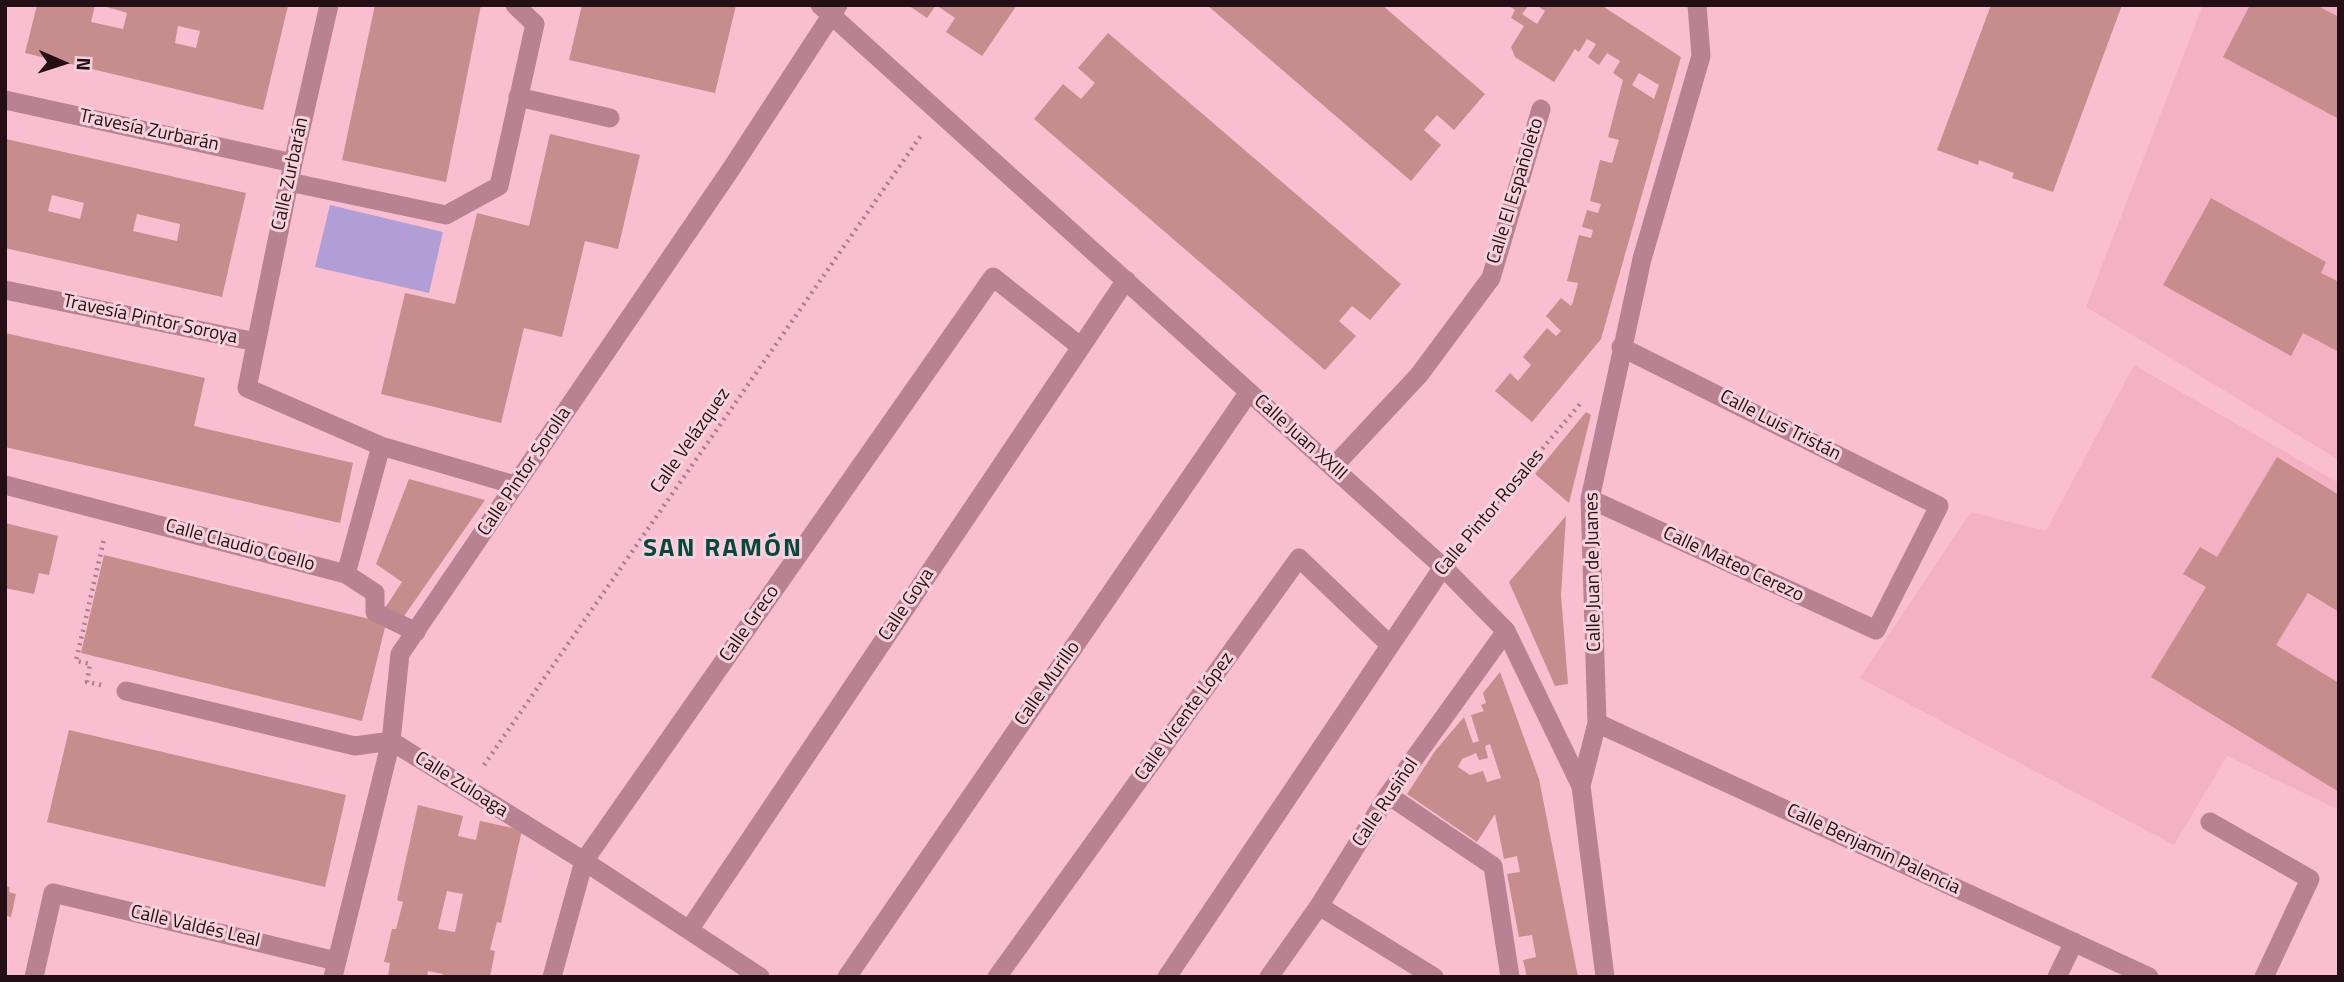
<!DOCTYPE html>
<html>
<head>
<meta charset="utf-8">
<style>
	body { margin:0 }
	#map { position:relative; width:2344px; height:982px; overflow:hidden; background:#f9becf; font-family:"Titillium Web",sans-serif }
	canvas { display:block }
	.frame { position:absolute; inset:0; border:7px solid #230f15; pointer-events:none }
	.north { position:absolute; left:28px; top:28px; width:70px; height:70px; -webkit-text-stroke:5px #f7d2dc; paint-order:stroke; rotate:93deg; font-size:19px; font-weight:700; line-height:28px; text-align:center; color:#230f15 }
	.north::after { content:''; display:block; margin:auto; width:24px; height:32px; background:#230f15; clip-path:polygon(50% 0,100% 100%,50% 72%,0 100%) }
</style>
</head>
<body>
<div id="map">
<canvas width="2344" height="982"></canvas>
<div class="frame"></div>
<div class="north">N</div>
</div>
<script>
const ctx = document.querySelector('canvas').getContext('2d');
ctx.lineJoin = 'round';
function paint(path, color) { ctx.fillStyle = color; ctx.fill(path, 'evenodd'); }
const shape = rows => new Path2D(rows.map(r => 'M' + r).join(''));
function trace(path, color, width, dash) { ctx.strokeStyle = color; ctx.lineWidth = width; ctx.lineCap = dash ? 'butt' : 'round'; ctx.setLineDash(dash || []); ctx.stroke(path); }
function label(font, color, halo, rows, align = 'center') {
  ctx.font = font + ' "Titillium Web",sans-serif'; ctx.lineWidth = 6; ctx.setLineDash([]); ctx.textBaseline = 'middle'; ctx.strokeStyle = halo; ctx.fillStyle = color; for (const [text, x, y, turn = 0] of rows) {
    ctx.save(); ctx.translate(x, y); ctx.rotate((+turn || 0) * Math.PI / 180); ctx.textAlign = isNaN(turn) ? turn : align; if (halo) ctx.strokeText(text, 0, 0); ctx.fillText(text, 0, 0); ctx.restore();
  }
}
paint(shape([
	[2203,5,2339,5,2339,460,2086,307],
	[2134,365,2339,483,2339,810,2227,756,2174,845,1860,678,1971,512,2046,531]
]), '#f4b1c4');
paint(shape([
	[330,205,443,232,429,293,315,267]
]), '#b29ed7');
paint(shape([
	[37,5,95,5,91,22,123,29,127,13,100,5,288,6,263,110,25,53],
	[178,26,200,31,196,48,175,43],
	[375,5,481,5,446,182,342,160],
	[582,5,736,5,715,93,569,60],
	[908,5,1017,5,982,56,946,32,955,18,936,5,927,18],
	[1207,5,1382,5,1485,94,1454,130,1437,115,1424,130,1441,145,1411,181],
	[1508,5,1529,5,1522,14,1537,24,1545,11,1536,5,1601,5,1681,57,1601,339,1532,422,1495,391,1510,373,1518,381,1531,365,1523,357,1547,328,1556,336,1561,331,1546,316,1561,298,1571,306,1573,302,1578,283,1567,281,1579,235,1591,238,1593,230,1582,227,1587,210,1598,213,1601,204,1590,201,1600,160,1612,163,1619,140,1608,137,1623,80,1613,73,1620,61,1607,53,1599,65,1588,57,1596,44,1587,39,1579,52,1575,49,1554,82,1515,57,1511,47,1524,26,1511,18,1515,10],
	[1639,73,1659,85,1654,99,1632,85],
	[1991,5,2122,5,2053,192,2012,178,2014,173,1979,160,1978,165,1937,150],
	[2250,5,2316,5,2339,17,2339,119,2223,57],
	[1108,33,1401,284,1370,320,1352,306,1339,321,1356,336,1325,370,1034,119,1063,84,1081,99,1095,83,1078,68],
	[550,134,640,155,618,249,585,241,562,337,524,328,501,423,381,394,405,293,455,304,477,213,529,226],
	[6,139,246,193,222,297,5,248],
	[52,195,84,203,80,219,48,211],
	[137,214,180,224,177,241,133,231],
	[2211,198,2326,262,2321,273,2339,282,2339,352,2303,333,2291,356,2163,285],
	[5,333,205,378,194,426,353,463,340,523,5,447],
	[1586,412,1591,415,1569,503,1535,474],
	[2277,457,2339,495,2339,612,2308,593,2276,645,2339,683,2339,792,2151,677,2206,587,2183,574,2200,547,2217,557],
	[409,479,485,500,402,619,385,608,402,582,376,564],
	[1566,516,1561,595,1568,684,1555,686,1509,582],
	[5,523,58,536,49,575,39,573,34,594,5,588],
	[104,555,386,623,362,721,81,653],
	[1500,672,1539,779,1578,977,1527,977,1523,960,1536,957,1532,935,1519,937,1507,874,1520,872,1517,856,1504,859,1495,814,1477,842,1407,794,1435,751,1464,717,1473,743,1479,741,1471,715,1484,711,1481,705,1486,703,1483,693],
	[1490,744,1501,778,1487,782,1483,771,1470,775,1458,767,1462,759,1476,753,1479,760,1488,758,1485,746],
	[69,730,346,795,325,887,47,822],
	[418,805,463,816,458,836,476,840,480,821,522,830,501,923,497,922,490,950,495,951,490,977,442,977,443,974,428,971,427,977,388,977,390,963,384,962,392,929,396,929,403,902,397,900],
	[447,891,463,894,455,932,438,929],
	[5,886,10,887,9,892,16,894,11,917,5,915]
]), '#c78d8c');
trace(shape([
	[1461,545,1580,404],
	[101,685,87,682,90,664,76,661,104,539],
	[484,765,922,134]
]), '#aa7d8a', 4.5, [2, 5]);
trace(shape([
	[2210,822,2310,879,2264,977]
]), '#b88292', 19);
trace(shape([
	[518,97,610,118],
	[289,182,446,215,499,186,535,24,515,5],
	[346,574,375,593,375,612,416,632],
	[1388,795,1493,866,1510,977],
	[1319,906,1434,977],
	[34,977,53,893,336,961],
	[1167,977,1443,567],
	[1269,977,1319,906,1388,795,1506,631]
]), '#b88292', 19);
trace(shape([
	[329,5,293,163,247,388,381,446,515,485],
	[820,5,1443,567,1506,631,1581,786,1605,977],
	[5,100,293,163],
	[5,290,256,342],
	[1333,467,1419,375,1491,278,1541,109],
	[5,485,346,574,381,446],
	[1590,499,1876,630,1939,506,1621,347],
	[126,691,355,746,391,741,584,861,760,977],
	[1597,723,2149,977],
	[1581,786,1597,723,1590,499,1642,259,1701,56,1697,5],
	[689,930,1126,280],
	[333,977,391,741,400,654,731,169,838,5],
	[552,977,584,861,993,277,1081,347],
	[847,977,1249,392],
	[997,977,1299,558,1389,644],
	[2057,977,2074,942]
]), '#b88292', 19);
label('19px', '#230f15', '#f7d2dc', [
	["Travesía Zurbarán",149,131,12],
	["Calle Zurbarán",291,174,-78],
	["Calle El Españoleto",1516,191,-73],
	["Travesía Pintor Soroya",150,320,12],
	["Calle Luis Tristán",1780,426,27],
	["Calle Juan XXIII",1300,438,42],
	["Calle Velázquez",691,441,-55],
	["Calle Pintor Sorolla",525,472,-56],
	["Calle Pintor Rosales",1490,513,-50],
	["Calle Claudio Coello",240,546,15],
	["Calle Mateo Cerezo",1733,565,25],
	["Calle Juan de Juanes",1594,572,-91],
	["Calle Goya",907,605,-56],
	["Calle Greco",750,624,-55],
	["Calle Murillo",1048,684,-55],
	["Calle Vicente López",1185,717,-54],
	["Calle Zuloaga",461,785,32],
	["Calle Rusiñol",1386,803,-56],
	["Calle Benjamín Palencia",1873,850,25],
	["Calle Valdés Leal",195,927,13]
]);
ctx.letterSpacing = '2px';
label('bold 26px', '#0b463e', '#f7d2dc', [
	["SAN RAMÓN",723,550]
]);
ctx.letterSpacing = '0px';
</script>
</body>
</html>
